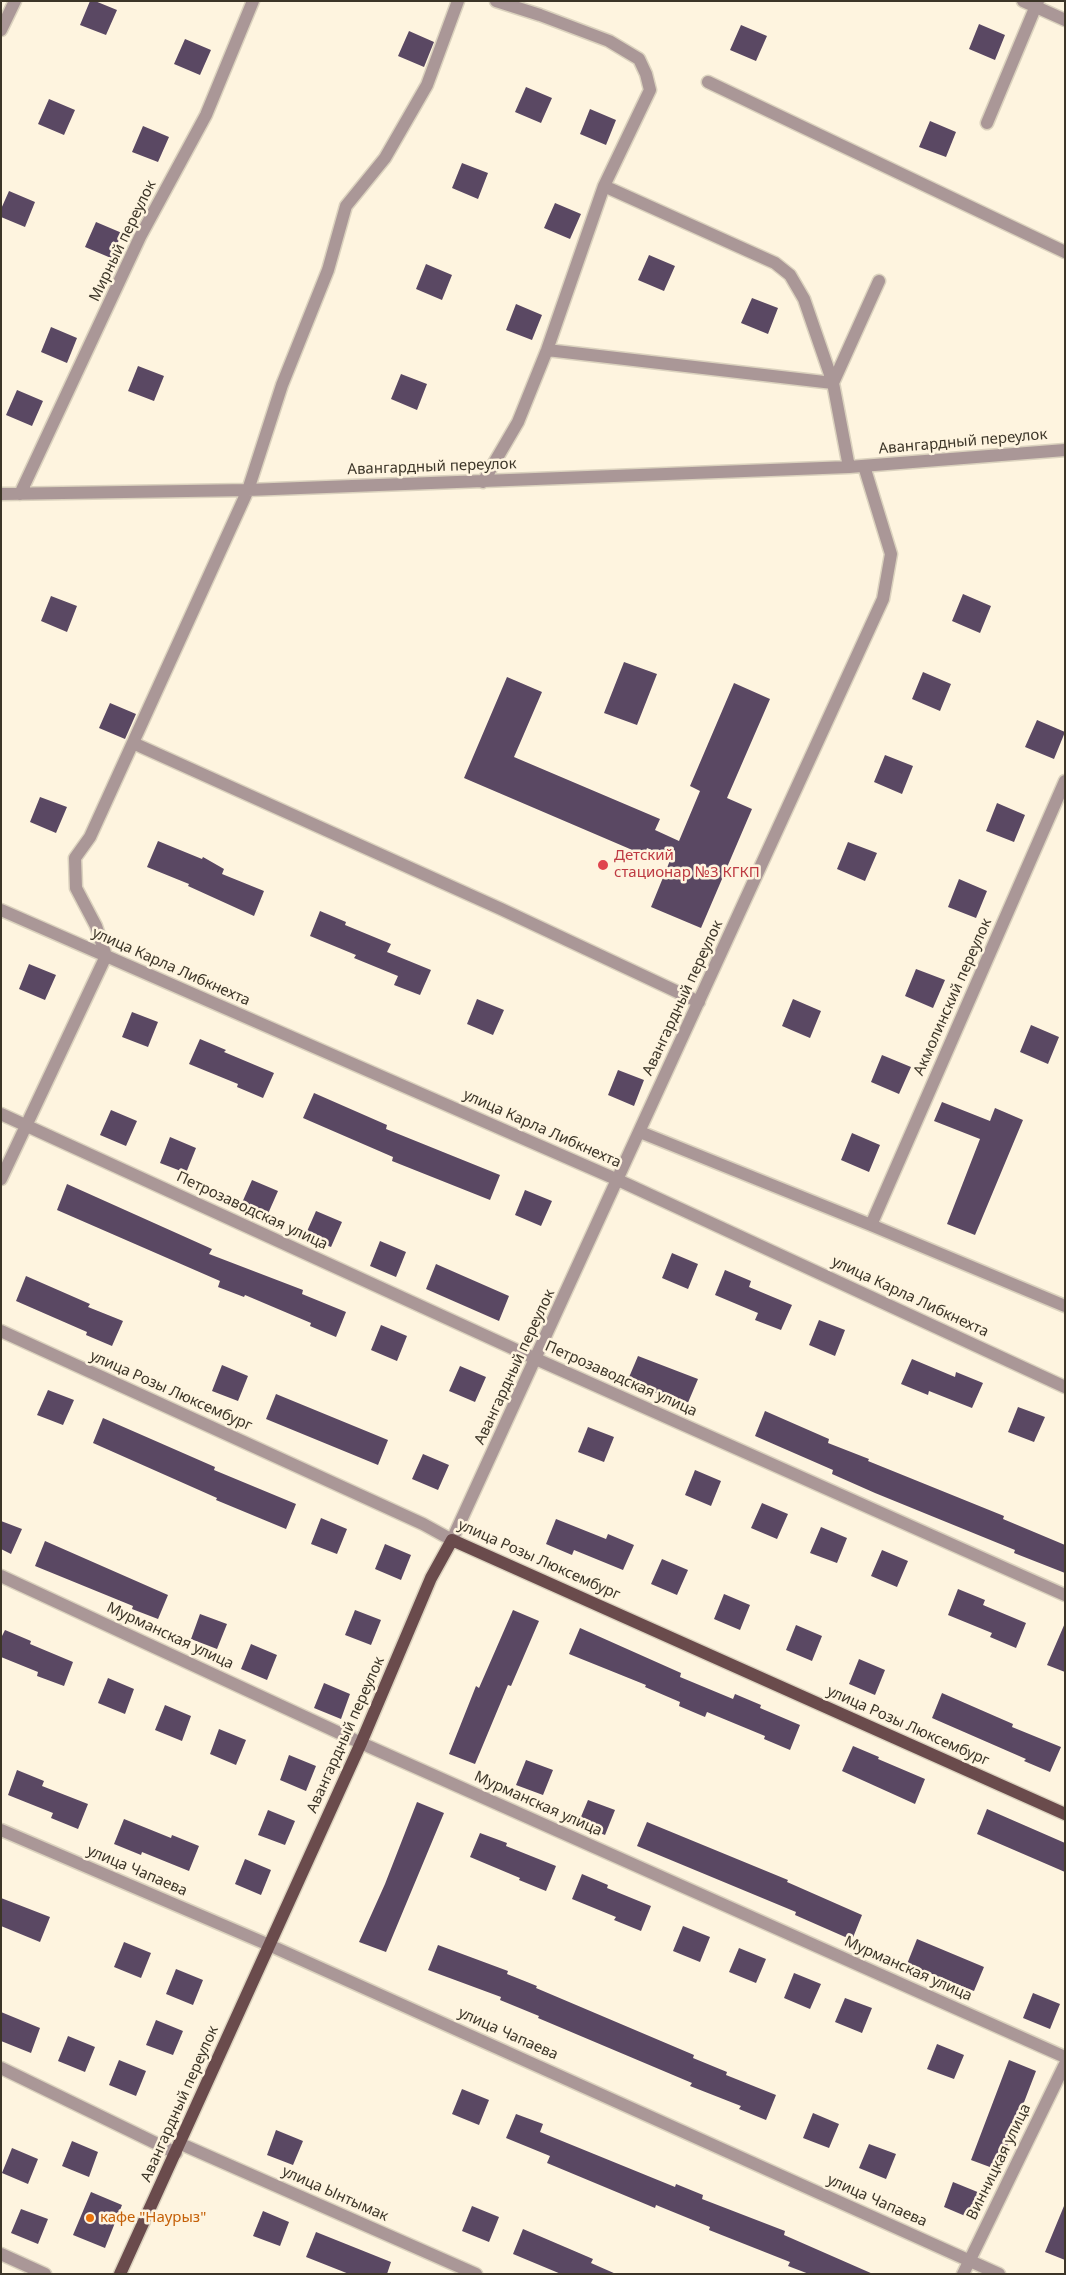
<!DOCTYPE html>
<html>
<head>
<meta charset="utf-8">
<style>
	body { margin:0 }
	#map { position:relative; width:1066px; height:2275px; overflow:hidden; background:#fef4df; font-family:"Noto Sans",sans-serif }
	canvas { display:block }
	.frame { position:absolute; inset:0; border:2px solid #3c3528; pointer-events:none }
</style>
</head>
<body>
<div id="map">
<canvas width="1066" height="2275"></canvas>
<div class="frame"></div>
</div>
<script>
const ctx = document.querySelector('canvas').getContext('2d');
ctx.lineJoin = 'round';
function paint(path, color) { ctx.fillStyle = color; ctx.fill(path, 'evenodd'); }
const shape = rows => new Path2D(rows.map(r => 'M' + r).join(''));
function trace(path, color, width, dash) { ctx.strokeStyle = color; ctx.lineWidth = width; ctx.lineCap = dash ? 'butt' : 'round'; ctx.setLineDash(dash || []); ctx.stroke(path); }
function label(font, color, halo, rows, align = 'center') {
  ctx.font = font + ' "Noto Sans",sans-serif'; ctx.lineWidth = 5; ctx.setLineDash([]); ctx.textBaseline = 'middle'; ctx.strokeStyle = halo; ctx.fillStyle = color; for (const [text, x, y, turn = 0] of rows) {
    ctx.save(); ctx.translate(x, y); ctx.rotate((+turn || 0) * Math.PI / 180); ctx.textAlign = isNaN(turn) ? turn : align; if (halo) ctx.strokeText(text, 0, 0); ctx.fillText(text, 0, 0); ctx.restore();
  }
}
paint(shape([
	[90,1,95,1,117,10,106,35,80,25],
	[979,24,1005,35,995,60,969,49],
	[741,25,767,36,756,61,730,50],
	[409,31,434,42,424,67,398,56],
	[185,39,211,50,200,75,174,64],
	[526,87,552,98,541,123,515,112],
	[49,99,75,110,64,135,38,124],
	[590,109,616,120,606,145,580,134],
	[930,121,956,132,946,157,919,147],
	[143,126,169,137,158,162,132,152],
	[462,163,488,173,478,199,452,188],
	[9,191,35,202,25,227,1,217,1,209],
	[555,203,581,214,570,239,544,228],
	[96,222,122,233,111,258,85,247],
	[649,255,675,266,664,291,638,280],
	[426,264,452,275,442,300,416,289],
	[752,298,778,308,768,334,741,323],
	[516,304,542,315,532,340,506,330],
	[51,327,77,338,67,363,41,352],
	[138,366,164,376,154,401,128,391],
	[401,374,427,384,417,410,391,399],
	[17,390,43,401,32,426,6,415],
	[963,594,991,606,980,633,952,621],
	[51,596,77,606,67,632,41,621],
	[624,662,657,674,637,725,604,713],
	[923,672,951,684,940,711,912,699],
	[507,677,542,692,514,757,660,819,655,830,679,841,700,791,690,786,734,683,770,699,727,798,752,809,701,928,651,907,671,858,647,848,644,855,464,778],
	[110,703,136,714,125,739,99,728],
	[1037,720,1065,732,1054,759,1025,747],
	[885,755,913,766,902,794,874,782],
	[40,797,67,807,56,833,30,822],
	[997,803,1025,815,1014,842,986,831],
	[158,841,202,859,203,857,224,869,222,874,264,891,254,916,188,886,189,884,147,867],
	[848,842,877,853,865,881,837,869],
	[959,879,987,891,976,918,948,907],
	[320,911,346,922,345,925,391,944,387,952,431,970,420,995,394,985,398,976,354,958,356,955,310,936],
	[29,964,56,975,45,1000,19,989],
	[916,969,945,980,933,1008,905,996],
	[477,999,504,1010,493,1035,467,1024],
	[793,999,821,1011,810,1038,782,1026],
	[132,1012,158,1022,148,1047,122,1037],
	[1031,1025,1059,1037,1048,1064,1020,1052],
	[200,1039,226,1050,224,1052,274,1073,263,1098,237,1087,238,1084,189,1064],
	[882,1055,911,1067,899,1094,871,1082],
	[618,1070,644,1080,634,1106,608,1095],
	[314,1093,387,1125,386,1129,500,1175,490,1200,392,1161,393,1157,303,1118],
	[942,1102,990,1121,995,1108,1023,1120,975,1235,947,1224,980,1139,934,1121],
	[111,1110,137,1121,126,1146,100,1135],
	[852,1133,880,1145,869,1172,841,1160],
	[170,1137,196,1148,186,1173,160,1163],
	[252,1180,278,1191,267,1216,241,1205],
	[67,1184,212,1249,209,1254,303,1290,302,1294,346,1312,336,1337,310,1326,311,1323,245,1295,244,1297,218,1287,220,1281,57,1210],
	[525,1190,552,1201,541,1226,515,1215],
	[316,1211,342,1222,331,1247,305,1236],
	[380,1241,406,1252,396,1277,370,1266],
	[672,1253,698,1264,688,1289,662,1278],
	[436,1264,509,1296,499,1321,426,1289],
	[725,1270,751,1281,749,1287,792,1305,781,1330,755,1320,758,1313,715,1295],
	[26,1276,90,1304,88,1307,123,1321,112,1346,86,1335,87,1332,16,1301],
	[819,1320,845,1330,835,1356,809,1345],
	[381,1325,407,1336,397,1361,371,1350],
	[638,1356,698,1379,687,1405,627,1382],
	[912,1359,955,1377,956,1372,983,1383,972,1408,929,1391,928,1395,901,1384],
	[222,1365,248,1376,238,1401,212,1391],
	[460,1366,486,1377,475,1402,449,1391],
	[48,1390,74,1400,63,1425,37,1415],
	[276,1394,388,1440,378,1465,266,1419],
	[1018,1407,1045,1417,1034,1442,1008,1432],
	[765,1411,829,1439,828,1443,869,1459,868,1461,1004,1516,1003,1519,1065,1545,1065,1573,1014,1553,1015,1550,875,1493,832,1474,833,1470,755,1436],
	[103,1418,215,1467,214,1470,296,1504,286,1529,216,1500,217,1498,93,1443],
	[588,1427,614,1437,604,1462,578,1452],
	[423,1454,449,1465,438,1490,412,1479],
	[695,1470,721,1481,711,1506,685,1495],
	[762,1503,788,1514,777,1539,751,1528],
	[321,1518,347,1529,337,1554,311,1544],
	[556,1519,606,1539,608,1534,634,1545,623,1570,574,1550,572,1555,546,1544],
	[1,1521,22,1529,11,1554,1,1549],
	[821,1527,847,1538,837,1563,810,1553],
	[45,1541,168,1595,158,1619,132,1609,133,1606,35,1566],
	[385,1544,411,1555,401,1580,375,1569],
	[882,1550,908,1561,897,1587,871,1576],
	[662,1559,688,1570,677,1595,651,1584],
	[958,1589,985,1600,983,1605,1026,1623,1016,1648,990,1637,992,1633,948,1615],
	[724,1594,750,1605,740,1630,714,1619],
	[355,1610,381,1620,371,1645,345,1635],
	[513,1610,539,1621,511,1686,508,1685,475,1764,449,1754,476,1686,479,1688],
	[200,1614,227,1624,217,1649,191,1639],
	[1065,1623,1065,1672,1047,1665],
	[796,1625,822,1636,812,1661,786,1650],
	[580,1628,681,1673,680,1677,733,1699,735,1694,761,1705,760,1708,800,1725,790,1750,764,1739,765,1736,707,1712,705,1717,679,1706,680,1702,645,1687,646,1685,569,1654],
	[5,1630,31,1641,30,1644,73,1662,64,1686,37,1676,38,1672,1,1657,1,1638],
	[251,1644,277,1655,267,1680,241,1669],
	[859,1659,885,1670,875,1695,849,1684],
	[108,1678,134,1689,125,1714,98,1703],
	[324,1683,350,1694,341,1719,314,1708],
	[942,1693,1013,1724,1012,1727,1061,1747,1050,1772,1024,1761,1026,1759,932,1718],
	[165,1705,191,1716,182,1741,155,1730],
	[219,1729,246,1740,236,1765,210,1754],
	[853,1746,879,1757,878,1759,925,1779,915,1804,842,1771],
	[289,1755,316,1766,306,1791,280,1780],
	[526,1760,553,1770,543,1795,516,1785],
	[17,1770,44,1781,42,1786,88,1804,78,1829,51,1818,53,1813,8,1795],
	[588,1800,615,1810,605,1835,578,1824],
	[417,1802,444,1813,386,1952,359,1942,385,1884],
	[987,1809,1065,1843,1065,1872,977,1834],
	[268,1810,295,1821,285,1845,258,1835],
	[124,1819,171,1838,172,1835,199,1846,189,1871,142,1852,141,1855,114,1844],
	[647,1822,788,1880,787,1882,862,1915,852,1940,795,1915,796,1912,637,1846],
	[480,1833,507,1843,506,1846,556,1866,546,1891,519,1880,520,1878,470,1857],
	[245,1859,271,1870,261,1895,235,1884],
	[582,1874,608,1885,607,1888,651,1906,641,1931,614,1920,616,1917,572,1899],
	[1,1898,50,1917,40,1942,1,1926],
	[683,1926,710,1937,700,1962,673,1951],
	[917,1939,984,1967,974,1991,907,1964],
	[124,1942,151,1953,141,1978,114,1967],
	[438,1945,508,1971,507,1974,537,1986,536,1988,694,2055,693,2058,727,2072,726,2075,776,2095,766,2120,739,2109,741,2106,690,2086,692,2083,538,2018,539,2016,500,2000,501,1997,428,1970],
	[739,1948,766,1959,756,1983,729,1972],
	[176,1969,203,1980,193,2005,166,1994],
	[794,1973,821,1984,810,2009,784,1998],
	[1033,1993,1060,2004,1050,2029,1023,2018],
	[845,1998,872,2008,862,2033,835,2022],
	[1,2012,40,2028,31,2053,1,2041],
	[156,2020,183,2031,173,2055,146,2045],
	[68,2036,95,2047,85,2072,58,2061],
	[937,2044,964,2055,954,2079,927,2069],
	[119,2060,146,2071,136,2096,109,2085],
	[1009,2060,1036,2071,998,2170,971,2160],
	[462,2089,489,2100,479,2125,452,2114],
	[813,2113,839,2124,829,2148,803,2138],
	[516,2114,543,2124,540,2132,675,2187,676,2184,703,2195,702,2199,785,2231,784,2235,873,2274,809,2274,788,2266,790,2262,709,2230,710,2227,656,2205,655,2208,547,2163,550,2156,506,2138],
	[276,2130,303,2141,293,2165,267,2155],
	[72,2141,98,2152,89,2177,62,2166],
	[869,2144,896,2154,886,2179,859,2168],
	[12,2148,38,2159,28,2184,2,2173],
	[953,2182,980,2193,970,2218,944,2207],
	[91,2192,122,2205,105,2248,73,2235],
	[472,2206,499,2217,489,2242,462,2231],
	[1064,2206,1065,2206,1065,2260,1045,2252],
	[21,2209,48,2219,38,2244,11,2233],
	[263,2211,289,2222,280,2246,253,2236],
	[523,2229,593,2259,591,2263,616,2274,561,2274,513,2254],
	[316,2232,391,2262,387,2274,349,2274,306,2257]
]), '#5a4863');
const minor = shape([
	[1023,1,1065,20],
	[1,30,15,1],
	[708,82,1065,252],
	[987,123,1038,1],
	[547,350,833,383,804,299,790,275,775,263,604,186],
	[849,467,833,383,879,281],
	[483,482,518,422,547,350,604,186,650,90,646,74,639,59,609,41,540,15,496,1],
	[1,494,248,490,849,467,1065,450],
	[20,494,140,237,206,115,253,1],
	[133,743,501,909,699,1002],
	[1,910,618,1180,1065,1387],
	[1,1114,536,1359,1065,1595],
	[640,1132,871,1225,1065,1306],
	[1,1179,106,956,96,926,76,888,75,858,90,837,248,490,282,385,328,270,346,206,385,158,427,85,458,1],
	[871,1225,1065,781],
	[1,1331,423,1524,452,1540,883,599,891,554,864,466],
	[1,1576,361,1743,1065,2057],
	[1,1830,269,1945,999,2274],
	[1,2068,176,2153],
	[181,2144,476,2274],
	[1,2254,45,2274],
	[963,2274,1065,2064]
]);
const major = shape([
	[120,2274,361,1743,431,1578,452,1540,1065,1814]
]);
trace(minor, '#dbd2be', 15);
trace(major, '#dbd2be', 15);
trace(minor, '#aa9797', 12);
trace(major, '#6a4b4c', 12);
for (const [x, y, r, color] of [
	[603,865,6,"#e0444e"],
	[90,2218,5,"#e8710a"]
]) { const dot = new Path2D(); dot.arc(x, y, r, 0, 2 * Math.PI); ctx.fillStyle = color; ctx.fill(dot); trace(dot, '#fef4df', 2); }
label('15px', '#3c3528', '#fef4df', [
	["Мирный переулок",123,241,-64],
	["Авангардный переулок",963,442,-5],
	["Авангардный переулок",432,467,-2],
	["улица Карла Либкнехта",171,967,24],
	["Акмолинский переулок",953,997,-66],
	["Авангардный переулок",683,998,-65],
	["улица Карла Либкнехта",542,1129,24],
	["Петрозаводская улица",252,1211,25],
	["улица Карла Либкнехта",910,1297,25],
	["Авангардный переулок",515,1367,-65],
	["Петрозаводская улица",621,1379,24],
	["улица Розы Люксембург",171,1391,24],
	["улица Розы Люксембург",539,1560,24],
	["Мурманская улица",170,1636,25],
	["улица Розы Люксембург",908,1726,24],
	["Авангардный переулок",346,1735,-66],
	["Мурманская улица",538,1804,24],
	["улица Чапаева",137,1871,23],
	["Мурманская улица",908,1969,24],
	["улица Чапаева",508,2034,24],
	["Авангардный переулок",180,2104,-66],
	["Винницкая улица",999,2162,-64],
	["улица Ынтымак",335,2194,24],
	["улица Чапаева",877,2201,24]
]);
label('15px', '#be3a42', '#fef4df', [
	["Детский",614,856],
	["стационар №3 КГКП",614,873]
], 'left');
label('15px', '#c56008', '#fef4df', [
	["кафе \"Наурыз\"",100,2218]
], 'left');
</script>
</body>
</html>
